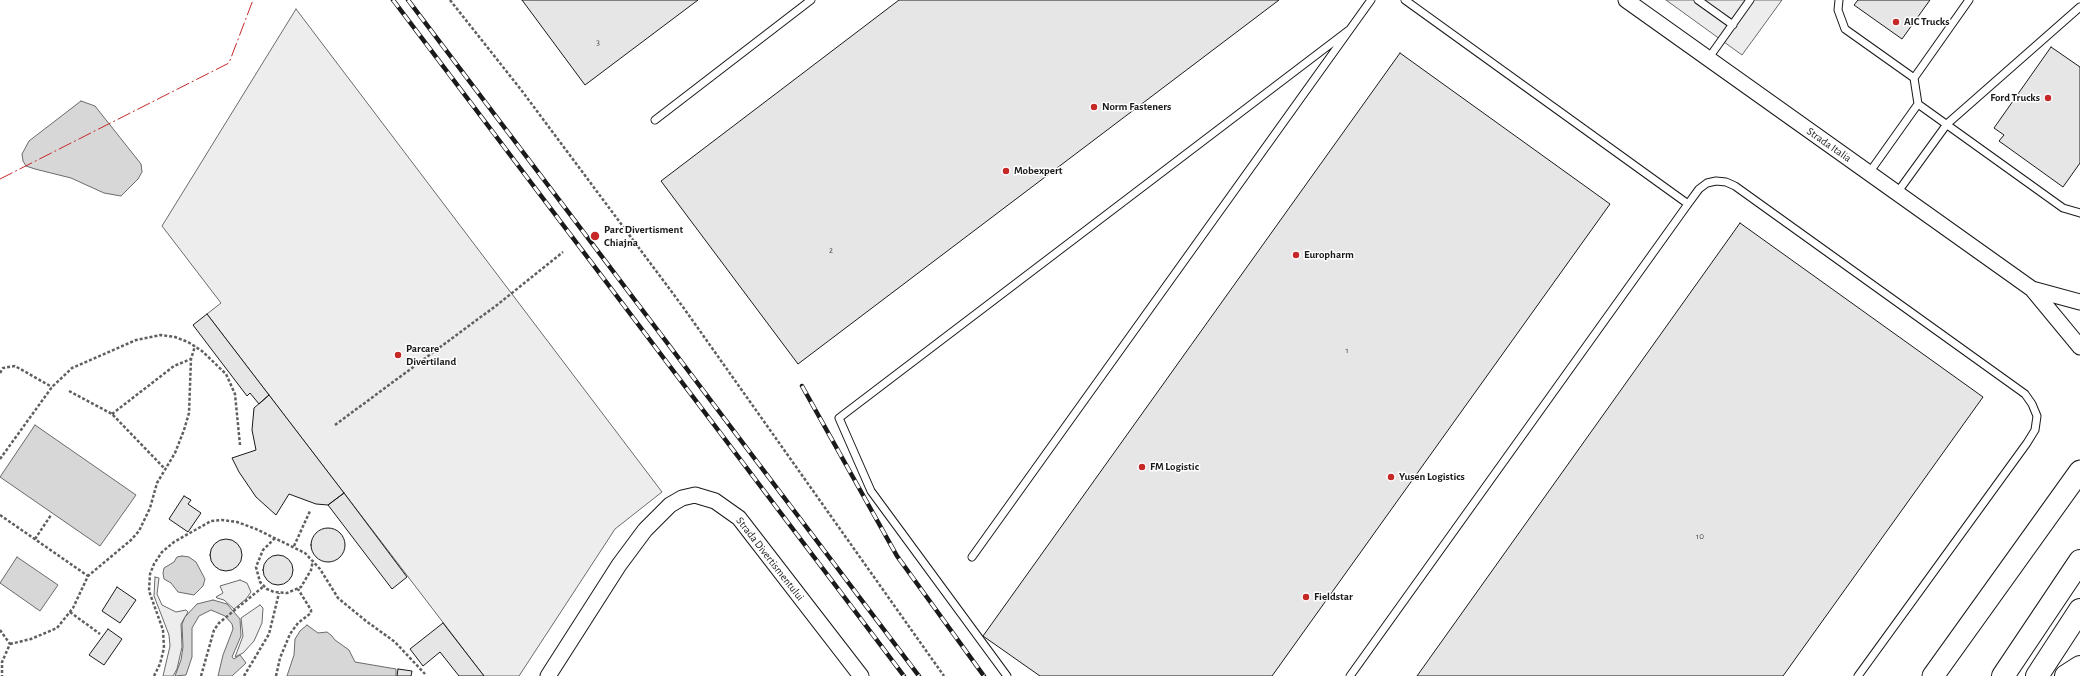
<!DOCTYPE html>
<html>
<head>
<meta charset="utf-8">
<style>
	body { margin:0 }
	canvas { display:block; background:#fff }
</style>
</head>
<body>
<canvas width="2080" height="676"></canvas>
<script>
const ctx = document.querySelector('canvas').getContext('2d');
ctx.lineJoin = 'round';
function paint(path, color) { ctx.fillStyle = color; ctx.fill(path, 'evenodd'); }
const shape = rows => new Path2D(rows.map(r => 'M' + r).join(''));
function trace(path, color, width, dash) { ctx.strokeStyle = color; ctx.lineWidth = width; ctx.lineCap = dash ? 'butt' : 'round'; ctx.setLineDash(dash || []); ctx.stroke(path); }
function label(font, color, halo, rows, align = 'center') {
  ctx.font = font + ' "Alegreya Sans",sans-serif'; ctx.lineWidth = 3; ctx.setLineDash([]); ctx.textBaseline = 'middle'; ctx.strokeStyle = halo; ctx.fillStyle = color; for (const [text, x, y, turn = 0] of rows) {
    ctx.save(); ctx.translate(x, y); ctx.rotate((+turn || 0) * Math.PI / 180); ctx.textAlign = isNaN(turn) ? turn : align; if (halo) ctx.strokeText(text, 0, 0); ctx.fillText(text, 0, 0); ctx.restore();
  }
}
const built = shape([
	[1666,0,1782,0,1742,55,1666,0],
	[296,9,662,492,615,529,519,676,484,676,207,314,221,303,162,226,296,9],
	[155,577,159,578,157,594,162,605,176,612,186,610,188,612,181,624,182,647,177,669,173,676,163,676,170,646,169,635,154,596,155,577],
	[240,580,247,583,251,592,246,599,234,609,224,600,217,598,216,597,223,593,220,586,240,580],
	[260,605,263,608,262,623,254,641,243,653,235,657,243,636,241,618,260,605]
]);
paint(built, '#ededed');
trace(built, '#6a6a6a', 1);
const water = shape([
	[81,101,95,106,141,164,142,172,138,179,121,196,104,193,71,178,35,169,26,166,23,161,22,154,29,141,81,101],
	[35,425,136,495,100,546,0,477,35,425],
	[182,556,189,557,196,562,205,579,203,586,194,595,178,592,171,583,164,579,163,573,164,568,174,562,177,557,182,556],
	[17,557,58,585,40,611,0,583,17,557],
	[213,600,227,604,240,619,241,636,232,657,234,659,240,655,246,663,232,676,218,676,223,655,233,629,232,624,225,616,211,610,199,616,192,628,192,657,186,675,175,676,181,660,183,647,182,624,185,617,197,604,213,600],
	[307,625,318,633,327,632,331,635,335,640,349,650,355,662,396,669,396,676,287,676,294,655,295,639,300,631,307,625]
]);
paint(water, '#d7d7d7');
trace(water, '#6a6a6a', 1);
const building = shape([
	[522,0,698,0,585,85,522,0],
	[899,0,1279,0,798,364,661,181,899,0],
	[1858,0,1930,0,1902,39,1854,5,1858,0],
	[2051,47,2080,67,2080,163,2063,187,1999,141,2004,135,1994,128,2051,47],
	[1400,53,1610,204,1272,676,1040,676,983,636,1400,53],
	[1740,223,1983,397,1783,676,1417,676,1740,223],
	[207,314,269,395,259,404,250,393,247,396,193,325,207,314],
	[269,395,344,493,328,505,316,504,289,494,276,515,256,497,239,472,232,458,256,450,252,430,254,408,269,395],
	[344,493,407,577,392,589,328,505,344,493],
	[184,496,191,500,188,504,201,513,188,532,169,519,184,496],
	'311 545a17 17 0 1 1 34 0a17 17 0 1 1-34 0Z',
	'210 555a16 16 0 1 1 32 0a16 16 0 1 1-32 0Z',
	'263 570a15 15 0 1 1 30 0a15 15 0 1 1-30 0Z',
	[117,587,136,600,120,623,102,611,117,587],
	[443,623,484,676,459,676,440,652,423,666,410,649,443,623],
	[108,629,122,639,104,665,89,655,108,629],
	[398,669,412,671,411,676,397,676,398,669]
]);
paint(building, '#e6e6e6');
trace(building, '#1a1a1a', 1);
const lane = shape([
	[1405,0,1688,204],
	[1698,0,1733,25],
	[1839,0,1838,10,1845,29,1914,78],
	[1708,59,1750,0],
	[1918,104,2063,208,2080,213],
	[655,120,811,0],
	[1869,173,1918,104,1914,78,1969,0],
	[1897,193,1947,124,2080,7],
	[972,557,1371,0],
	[1007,676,871,491,839,418,1349,30],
	[1350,676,1688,204,1699,189,1707,183,1716,181,1726,182,1735,186,2025,394,2032,404,2037,416,2035,430,2027,443,1858,676]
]);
const street = shape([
	[1626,0,2032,289,2080,347],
	[2032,289,2080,302],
	[548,676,619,565,645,530,670,505,682,498,695,495,715,501,739,518,861,676]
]);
const secondary = shape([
	[1933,676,2080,471]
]);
const highway = shape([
	[2003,676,2080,561],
	[2037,676,2080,610],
	[2066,676,2080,667]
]);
trace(lane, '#1a1a1a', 9);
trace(street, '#1a1a1a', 17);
trace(secondary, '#1a1a1a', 23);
trace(highway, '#1a1a1a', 24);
trace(shape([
	[450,0,522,91,683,307,944,676],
	[0,373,3,368,15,366,52,387],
	[69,391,112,414,165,469],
	[112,414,174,366,191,359],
	[335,425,497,305,563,252],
	[0,459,52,387,72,368,136,340,161,335,175,337,188,342,202,351,226,374,235,394,240,445],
	[0,515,88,576],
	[275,538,263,550,256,567,260,582,267,589,274,592,287,593,301,587,311,570,313,560],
	[35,539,51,515],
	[294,546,310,511],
	[70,612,100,634],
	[0,630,10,644,2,662,2,676],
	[10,644,31,639,57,628,73,608,88,576,131,540,139,531,150,508,157,483,175,453,184,430,189,413,191,359,195,346],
	[154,676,160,664,164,648,163,630,149,591,150,574,154,564,162,552,174,542,211,521,222,520,237,522,256,529,305,553,320,569,338,598,366,621,395,642,425,674],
	[201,676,214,630,219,623,264,586],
	[244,676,269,634,279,593],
	[276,676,280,658,290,634,298,623,311,613,311,610,298,589]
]), '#5f5f5f', 2.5, [3, 2]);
trace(lane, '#fff', 7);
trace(street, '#fff', 15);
trace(secondary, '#fff', 21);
trace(highway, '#fff', 22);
const rail = shape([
	[393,0,904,676],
	[408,0,919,676],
	[802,386,897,556,984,676]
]);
trace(rail, '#1a1a1a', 4.5);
trace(rail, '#fff', 3, [9]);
trace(shape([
	[0,179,229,63,253,0]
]), '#c62828', 1, [14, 3, 2, 3]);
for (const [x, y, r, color] of [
	[1896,22,4,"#c62828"],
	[2048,98,4,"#c62828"],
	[1094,107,4,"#c62828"],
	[1006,171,4,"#c62828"],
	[595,236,5,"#c62828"],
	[1296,255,4,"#c62828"],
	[398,355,4,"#c62828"],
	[1142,467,4,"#c62828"],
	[1391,477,4,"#c62828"],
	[1306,597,4,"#c62828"]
]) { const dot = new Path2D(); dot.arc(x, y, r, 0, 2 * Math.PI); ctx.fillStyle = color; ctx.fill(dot); trace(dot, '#fff', 1.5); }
label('9px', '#4d4d4d', null, [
	["3",598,42],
	["2",831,250],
	["1",1347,350],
	["10",1700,536]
]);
label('bold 11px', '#1a1a1a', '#fff', [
	["AIC Trucks",1904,22],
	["Ford Trucks",2040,98,"right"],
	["Norm Fasteners",1102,107],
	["Mobexpert",1014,171],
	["Parc Divertisment",604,230],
	["Chiajna",604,243],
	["Europharm",1304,255],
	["Parcare",406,349],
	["Divertiland",406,362],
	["FM Logistic",1150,467],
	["Yusen Logistics",1399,477],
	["Fieldstar",1314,597]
], 'left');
label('11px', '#1a1a1a', '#fff', [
	["Strada Italia",1829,145,35],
	["Strada Divertismentului",770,559,52]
]);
</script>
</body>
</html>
